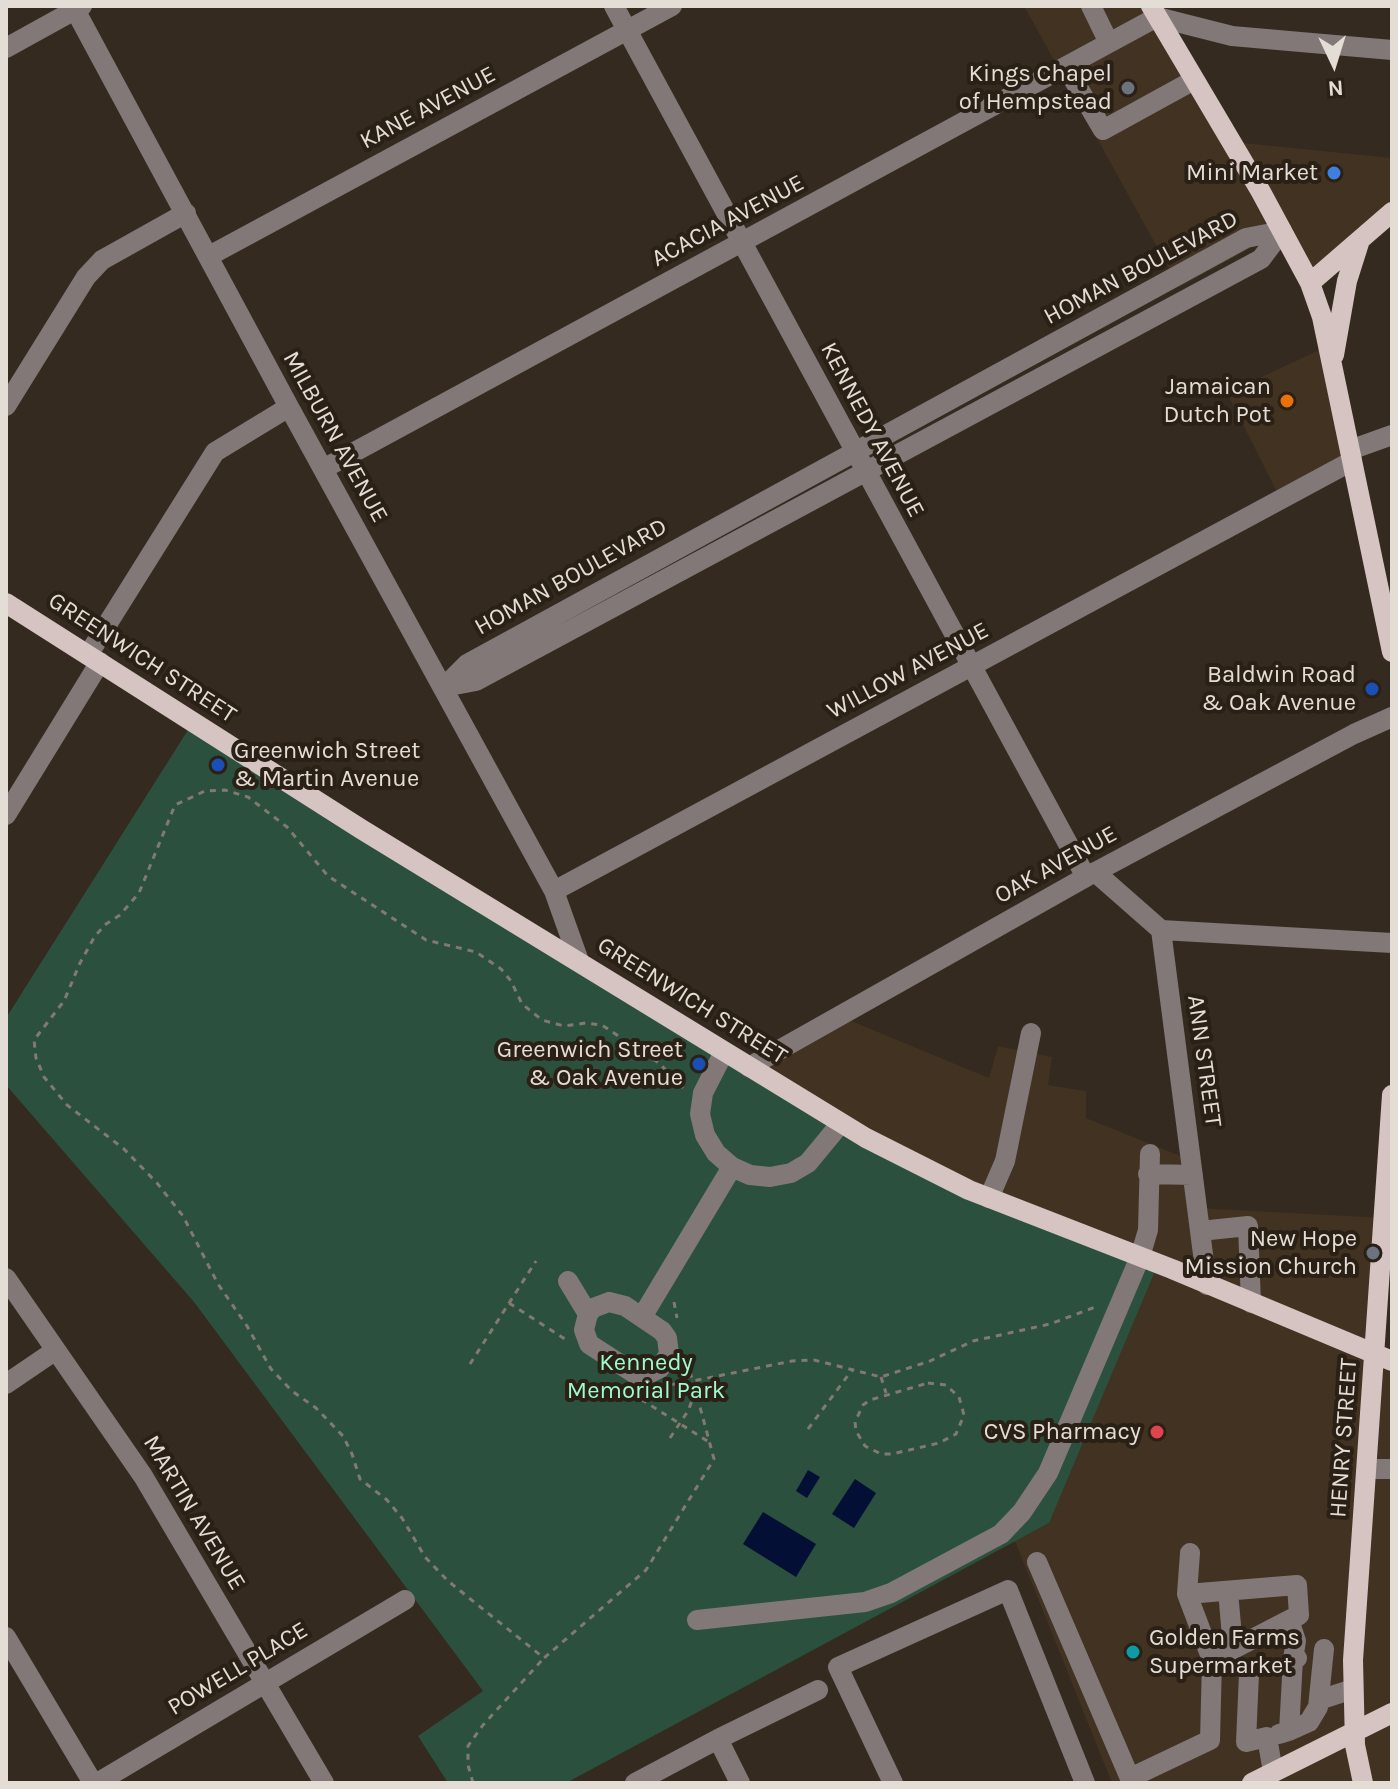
<!DOCTYPE html>
<html>
<head>
<meta charset="utf-8">
<style>
	body { margin:0 }
	#map { position:relative; width:1398px; height:1789px; overflow:hidden; background:#342a1f; font-family:Karla,sans-serif }
	canvas { display:block }
	.frame { position:absolute; inset:0; border:8px solid #e4ddd6; pointer-events:none }
	.north { position:absolute; left:1294px; top:24px; width:80px; height:80px; -webkit-text-stroke:6px #2a2016; paint-order:stroke; rotate:176deg; font-size:22px; font-weight:700; line-height:32px; text-align:center; color:#e4ddd6 }
	.north::after { content:''; display:block; margin:auto; width:28px; height:36px; background:#e4ddd6; clip-path:polygon(50% 0,100% 100%,50% 72%,0 100%) }
</style>
</head>
<body>
<div id="map">
<canvas width="1398" height="1789"></canvas>
<div class="frame"></div>
<div class="north">N</div>
</div>
<script>
const ctx = document.querySelector('canvas').getContext('2d');
ctx.lineJoin = 'round';
function paint(path, color) { ctx.fillStyle = color; ctx.fill(path, 'evenodd'); }
const shape = rows => new Path2D(rows.map(r => 'M' + r).join(''));
function trace(path, color, width, dash) { ctx.strokeStyle = color; ctx.lineWidth = width; ctx.lineCap = dash ? 'butt' : 'round'; ctx.setLineDash(dash || []); ctx.stroke(path); }
function label(font, color, halo, rows, align = 'center') {
  ctx.font = font + ' Karla,sans-serif'; ctx.lineWidth = 8; ctx.setLineDash([]); ctx.textBaseline = 'middle'; ctx.strokeStyle = halo; ctx.fillStyle = color; for (const [text, x, y, turn = 0] of rows) {
    ctx.save(); ctx.translate(x, y); ctx.rotate((+turn || 0) * Math.PI / 180); ctx.textAlign = isNaN(turn) ? turn : align; if (halo) ctx.strokeText(text, 0, 0); ctx.fillText(text, 0, 0); ctx.restore();
  }
}
paint(shape([
	[1024,6,1156,6,1234,142,1392,158,1392,208,1313,281,1284,230,1179,287],
	[1330,345,1360,464,1282,502,1227,393],
	[837,1015,989,1078,998,1046,1052,1057,1048,1085,1086,1091,1086,1118,1193,1161,1199,1208,1385,1218,1378,1356,1392,1363,1392,1783,1112,1783,1015,1541,1049,1523,969,1190,749,1067]
]), '#413222');
paint(shape([
	[193,722,866,1138,1158,1264,1049,1523,566,1783,448,1783,418,1736,483,1691,194,1302,6,1085,6,1018]
]), '#2b503e');
paint(shape([
	[808,1470,820,1477,807,1498,796,1491],
	[855,1479,876,1493,854,1528,832,1514],
	[763,1512,816,1544,796,1577,743,1544]
]), '#040f36');
trace(shape([
	[683,1088,659,1063,602,1025,586,1023,564,1026,542,1020,522,1004,511,981,501,969,476,952,426,940,328,876,287,827,248,797,225,790,205,791,175,805,139,893,120,915,106,924,95,936,80,963,64,1001,34,1040,36,1058,44,1077,67,1105,124,1149,157,1183,183,1216,218,1284,247,1326,271,1369,292,1391,316,1408,343,1436,352,1454,360,1479,387,1500,402,1518,425,1557,448,1581,544,1658,646,1570,714,1459,693,1381,792,1361,814,1360,881,1377,930,1361,973,1341,1050,1324,1098,1306],
	[674,1302,677,1318],
	[509,1303,568,1341],
	[688,1360,692,1380],
	[470,1364,536,1261],
	[881,1377,886,1393],
	[928,1383,946,1385,959,1397,964,1415,956,1434,939,1443,892,1454,881,1454,865,1446,856,1431,855,1422,863,1405,870,1400,928,1383],
	[669,1385,693,1381],
	[631,1393,709,1442],
	[808,1429,852,1370],
	[670,1438,688,1411,693,1398,693,1388],
	[473,1783,468,1765,468,1746,483,1725,544,1658]
]), '#827a71', 3, [6, 6]);
trace(shape([
	[73,6,289,407,554,891,579,961],
	[614,6,1086,877],
	[1091,6,1109,43],
	[1157,17,1232,36,1392,50],
	[6,48,82,6],
	[1066,67,1103,130,1194,80],
	[209,256,672,6],
	[6,406,86,277,102,260,186,213],
	[1350,450,1392,435],
	[323,469,1157,17],
	[88,655,215,452,289,407],
	[444,687,476,681,1261,259,1282,231],
	[444,687,467,664,1246,238,1282,231],
	[6,815,100,662],
	[1095,872,1161,930,1207,1285],
	[554,891,1352,461],
	[1161,930,1392,943],
	[724,1052,703,1093,700,1114,705,1135,716,1153,732,1167,750,1175,770,1177,791,1173,808,1163,841,1123],
	[749,1067,1086,877,1354,734,1392,717],
	[1148,1174,1193,1175],
	[989,1198,1005,1161,1031,1033],
	[1200,1231,1248,1226,1251,1303],
	[6,1278,143,1476,324,1783],
	[568,1281,588,1314],
	[609,1302,625,1306,662,1331,667,1338,669,1354,660,1368,646,1375,637,1375,589,1344,584,1330,588,1314,593,1308,609,1302],
	[642,1317,732,1167],
	[6,1384,56,1350],
	[1367,1469,1392,1469],
	[1037,1562,1132,1783],
	[1228,1591,1233,1648],
	[1187,1594,1297,1585,1299,1615,1212,1660],
	[697,1620,865,1602,891,1593,1001,1534,1022,1512,1048,1473,1140,1257,1148,1230,1150,1154],
	[1289,1620,1296,1641,1293,1659],
	[6,1637,93,1783],
	[1249,1674,1246,1742,1267,1737,1273,1772],
	[1319,1700,1353,1689],
	[1289,1731,1309,1722,1318,1707,1324,1649],
	[1279,1734,1289,1731,1293,1659,1297,1658],
	[718,1739,818,1690],
	[1130,1778,1210,1740,1212,1660,1187,1594,1190,1553],
	[97,1783,405,1600],
	[635,1783,718,1739,740,1783],
	[893,1783,838,1667,1008,1590,1085,1783]
]), '#817877', 20);
trace(shape([
	[1151,6,1261,192,1310,283,1322,317,1392,652],
	[1310,283,1392,212],
	[1334,355,1347,281,1360,240],
	[6,603,361,829,866,1138,969,1190,1172,1269,1392,1361],
	[1252,1783,1392,1713],
	[1363,1783,1355,1745,1353,1660,1392,1095]
]), '#d6c4c2', 20);
for (const [x, y, r, color] of [
	[1128,88,8,"#6b7280"],
	[1334,173,8,"#3f7fe0"],
	[1287,401,8,"#e8710a"],
	[1372,689,8,"#1a4fb4"],
	[218,765,8,"#1a4fb4"],
	[699,1064,8,"#1a4fb4"],
	[1373,1253,8,"#6b7280"],
	[1157,1432,8,"#e0444e"],
	[1133,1652,8,"#0f9aa8"]
]) { const dot = new Path2D(); dot.arc(x, y, r, 0, 2 * Math.PI); ctx.fillStyle = color; ctx.fill(dot); trace(dot, '#2a2016', 3); }
label('24px', '#e4ddd6', '#2a2016', [
	["Kings Chapel",1112,74],
	["of Hempstead",1112,102],
	["Mini Market",1318,173],
	["Jamaican",1271,387],
	["Dutch Pot",1271,415],
	["Baldwin Road",1356,675],
	["& Oak Avenue",1356,703],
	["Greenwich Street",234,751,"left"],
	["& Martin Avenue",234,779,"left"],
	["Greenwich Street",683,1050],
	["& Oak Avenue",683,1078],
	["New Hope",1357,1239],
	["Mission Church",1357,1267],
	["CVS Pharmacy",1141,1432],
	["Golden Farms",1149,1638,"left"],
	["Supermarket",1149,1666,"left"]
], 'right');
label('24px', '#e4ddd6', '#2a2016', [
	["KANE AVENUE",428,108,-28],
	["ACACIA AVENUE",728,221,-28],
	["HOMAN BOULEVARD",1141,268,-28],
	["KENNEDY AVENUE",872,430,62],
	["MILBURN AVENUE",335,437,61],
	["HOMAN BOULEVARD",571,577,-29],
	["GREENWICH STREET",142,658,33],
	["WILLOW AVENUE",908,671,-28],
	["OAK AVENUE",1056,865,-29],
	["GREENWICH STREET",692,1001,32],
	["ANN STREET",1204,1061,82],
	["HENRY STREET",1344,1438,-86],
	["MARTIN AVENUE",194,1513,59],
	["POWELL PLACE",238,1669,-31]
]);
label('24px', '#9ffbce', '#2a2016', [
	["Kennedy",646,1363],
	["Memorial Park",646,1391]
]);
</script>
</body>
</html>
